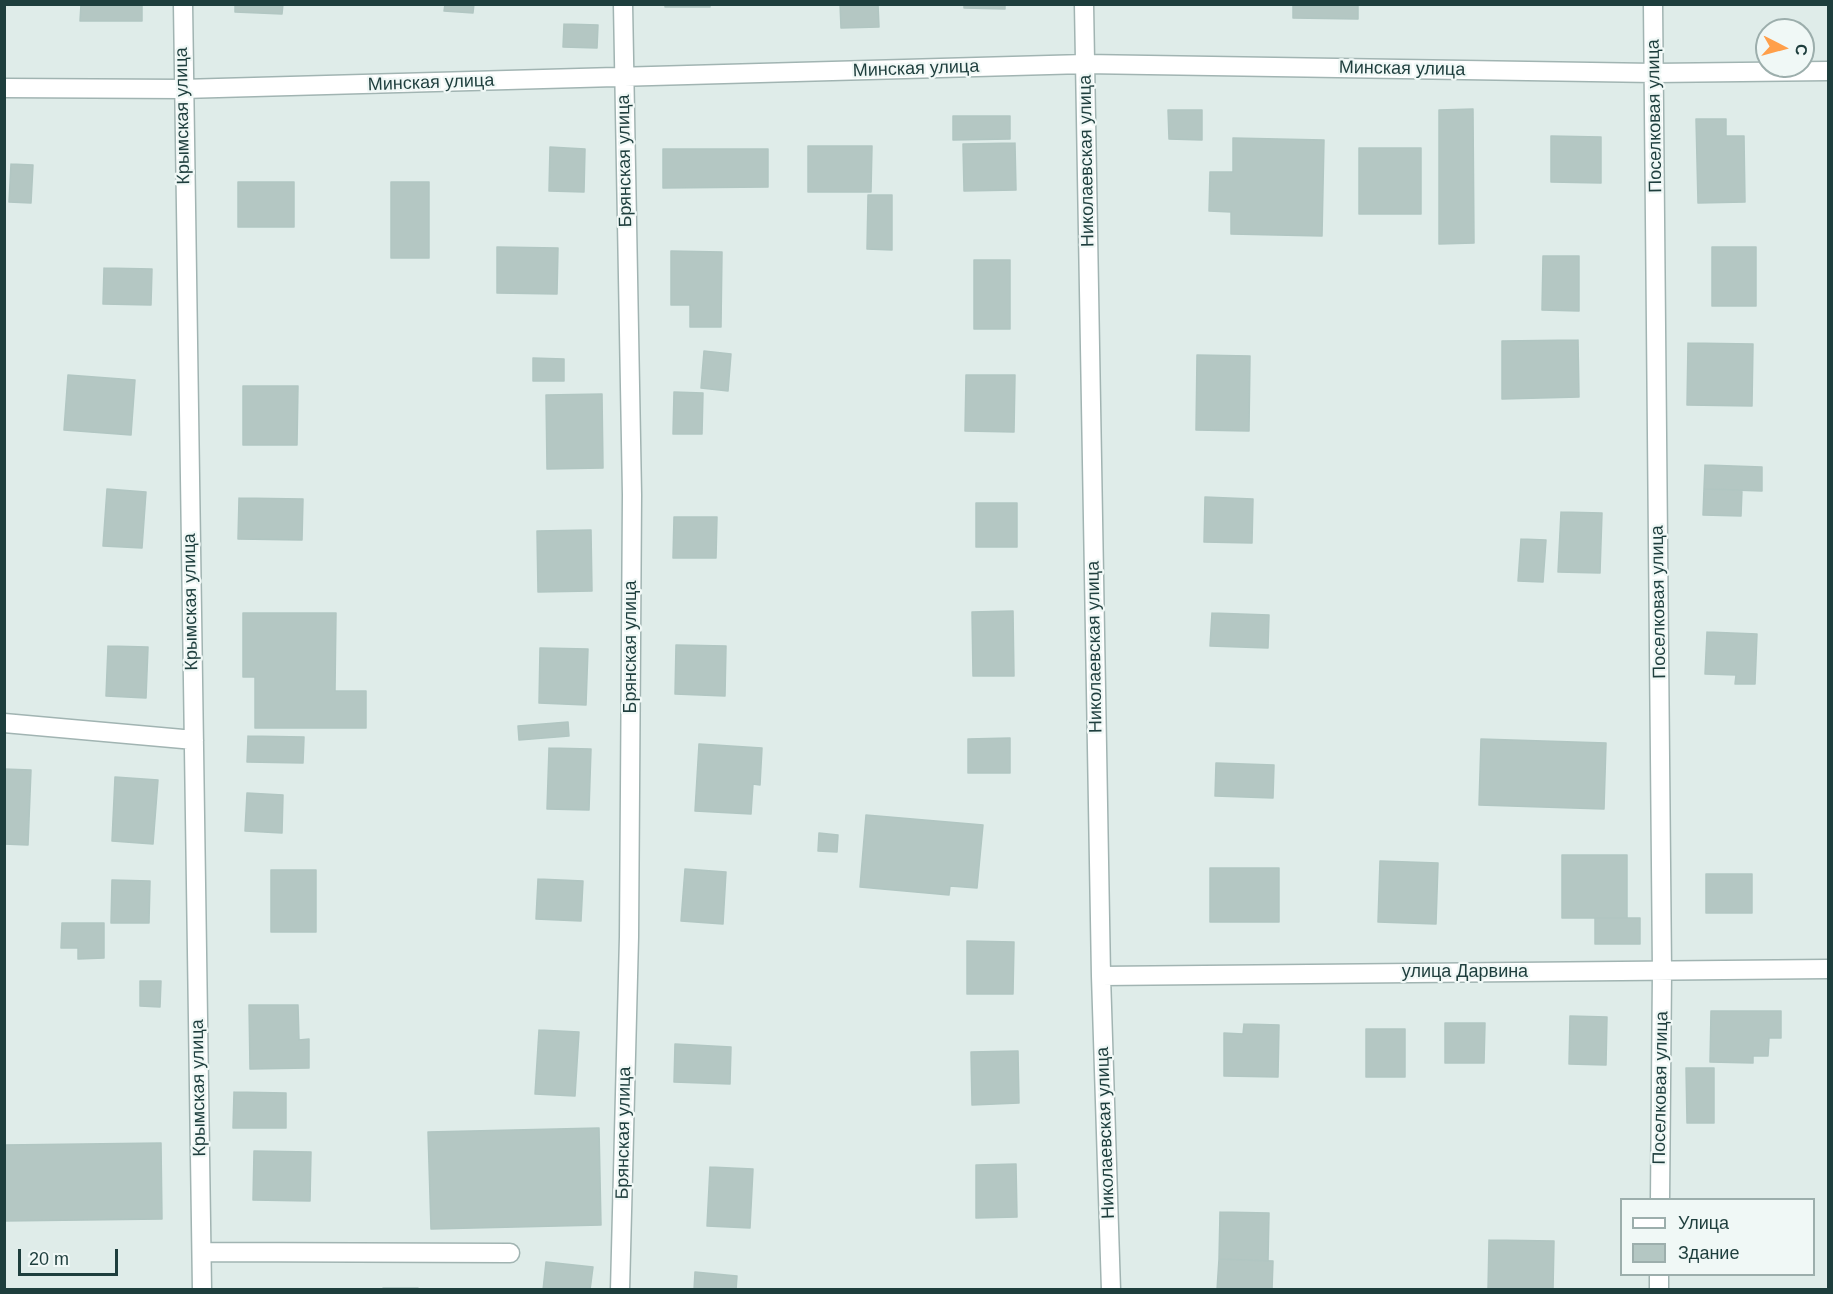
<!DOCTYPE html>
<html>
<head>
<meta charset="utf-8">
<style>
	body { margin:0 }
	#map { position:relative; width:1833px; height:1294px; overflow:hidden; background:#dfece9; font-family:Arial,sans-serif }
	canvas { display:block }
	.frame { position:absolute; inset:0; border:6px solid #1e3e3d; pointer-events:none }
	.legend { position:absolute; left:1620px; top:1198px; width:195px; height:78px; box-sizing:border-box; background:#f0f8f6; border:2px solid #9caeac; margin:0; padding:8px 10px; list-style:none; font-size:18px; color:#1e3e3d }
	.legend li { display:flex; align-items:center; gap:12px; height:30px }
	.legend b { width:30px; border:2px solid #9caeac }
	.north { position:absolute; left:1755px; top:18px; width:60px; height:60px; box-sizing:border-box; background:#f0f8f6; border:2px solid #9caeac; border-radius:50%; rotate:96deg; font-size:16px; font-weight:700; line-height:24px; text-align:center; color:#1e3e3d }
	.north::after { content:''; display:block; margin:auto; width:21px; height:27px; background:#ff9f4a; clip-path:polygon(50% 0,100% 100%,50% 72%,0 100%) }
	.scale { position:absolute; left:18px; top:1249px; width:100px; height:27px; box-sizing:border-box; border:3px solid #1e3e3d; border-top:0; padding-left:8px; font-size:18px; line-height:21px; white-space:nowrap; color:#1e3e3d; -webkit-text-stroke:4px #f0f8f6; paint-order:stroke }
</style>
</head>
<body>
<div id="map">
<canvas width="1833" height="1294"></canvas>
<div class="frame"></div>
<ul class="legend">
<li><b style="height:8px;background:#fff"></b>Улица</li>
<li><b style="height:16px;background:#b4c7c3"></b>Здание</li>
</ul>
<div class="north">С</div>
<div class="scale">20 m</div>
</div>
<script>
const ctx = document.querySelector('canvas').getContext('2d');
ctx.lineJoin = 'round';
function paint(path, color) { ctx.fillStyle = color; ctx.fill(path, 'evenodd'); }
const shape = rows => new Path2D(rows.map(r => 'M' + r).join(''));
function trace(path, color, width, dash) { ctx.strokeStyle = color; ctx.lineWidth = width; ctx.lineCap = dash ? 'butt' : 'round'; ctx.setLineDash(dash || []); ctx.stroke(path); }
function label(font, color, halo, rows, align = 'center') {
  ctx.font = font + ' Arial,sans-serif'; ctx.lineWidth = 4.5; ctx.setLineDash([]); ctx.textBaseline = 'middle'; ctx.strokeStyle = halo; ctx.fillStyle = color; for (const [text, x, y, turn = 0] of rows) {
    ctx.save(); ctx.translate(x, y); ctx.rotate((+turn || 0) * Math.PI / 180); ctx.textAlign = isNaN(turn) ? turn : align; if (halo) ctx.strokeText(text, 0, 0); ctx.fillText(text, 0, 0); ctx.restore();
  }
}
const building = shape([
	[81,4,142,4,142,21,80,21,81,4],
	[235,4,283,4,282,14,235,12,235,4],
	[445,4,474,4,473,13,444,11,445,4],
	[665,4,710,4,710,7,665,7,665,4],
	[840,4,878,4,879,27,841,28,840,4],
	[964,4,1005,4,1005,9,964,8,964,4],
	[1293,4,1358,4,1358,19,1293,18,1293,4],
	[564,24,598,25,597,48,563,47,564,24],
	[1473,109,1474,243,1439,244,1439,110,1473,109],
	[1168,110,1202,110,1202,140,1169,139,1168,110],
	[953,116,1010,116,1010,139,953,140,953,116],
	[1696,119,1726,119,1726,136,1744,136,1745,202,1698,203,1696,119],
	[1551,136,1601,137,1601,183,1551,182,1551,136],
	[1233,138,1324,140,1322,236,1231,234,1231,212,1209,211,1210,172,1233,172,1233,138],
	[1015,143,1016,190,964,191,963,144,1015,143],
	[808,146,872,146,871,192,808,192,808,146],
	[550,147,585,149,584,192,549,191,550,147],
	[1359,148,1421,148,1421,214,1359,214,1359,148],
	[663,149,768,149,768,187,663,188,663,149],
	[11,164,33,165,31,203,9,202,11,164],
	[238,182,294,182,294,227,238,227,238,182],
	[391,182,429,182,429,258,391,258,391,182],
	[868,195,892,195,892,250,867,249,868,195],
	[497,247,558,248,557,294,497,293,497,247],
	[1712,247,1756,247,1756,306,1712,306,1712,247],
	[671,251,722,252,721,327,690,327,690,305,671,305,671,251],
	[1543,256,1579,256,1579,311,1542,310,1543,256],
	[974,260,1010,260,1010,329,974,329,974,260],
	[104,268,152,269,151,305,103,304,104,268],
	[1578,340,1579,397,1502,399,1502,341,1578,340],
	[1688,343,1753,344,1752,406,1687,405,1688,343],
	[704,351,731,354,728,391,701,388,704,351],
	[1197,355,1250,356,1249,431,1196,430,1197,355],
	[533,358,564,359,564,381,533,381,533,358],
	[68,375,135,380,131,435,64,430,68,375],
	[966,375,1015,375,1014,432,965,431,966,375],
	[243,386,298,386,297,445,243,445,243,386],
	[674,392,703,393,702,434,673,434,674,392],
	[602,394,603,468,547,469,546,395,602,394],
	[1705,465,1762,467,1762,491,1704,489,1705,465],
	[107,489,146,492,142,548,103,546,107,489],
	[1704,489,1742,490,1741,516,1703,515,1704,489],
	[1205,497,1253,499,1252,543,1204,542,1205,497],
	[239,498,303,499,302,540,238,539,239,498],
	[976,503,1017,503,1017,547,976,547,976,503],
	[1561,512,1602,513,1600,573,1558,572,1561,512],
	[674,517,717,517,716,558,673,558,674,517],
	[591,530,592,591,538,592,537,531,591,530],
	[1521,539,1546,540,1543,582,1518,581,1521,539],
	[1013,611,1014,676,973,676,972,612,1013,611],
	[243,613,336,613,335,691,366,691,366,728,255,728,255,677,243,677,243,613],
	[1212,613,1269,615,1268,648,1210,646,1212,613],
	[1707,632,1757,634,1755,684,1735,684,1736,675,1705,674,1707,632],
	[676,645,726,646,725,696,675,694,676,645],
	[108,646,148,647,146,698,106,696,108,646],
	[540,648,588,649,586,705,539,703,540,648],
	[568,722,569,736,519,740,518,726,568,722],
	[248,736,304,737,303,763,247,762,248,736],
	[1010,738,1010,773,968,773,968,739,1010,738],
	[1481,739,1606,743,1604,809,1479,805,1481,739],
	[699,744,762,748,760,785,753,784,751,814,695,811,699,744],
	[549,748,591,749,589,810,547,809,549,748],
	[1216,763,1274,765,1273,798,1215,796,1216,763],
	[4,769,31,770,28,845,4,844,4,769],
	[115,777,158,780,153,844,112,841,115,777],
	[247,793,283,795,282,833,245,831,247,793],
	[866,815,983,825,977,888,950,886,949,895,860,887,866,815],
	[819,833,838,835,837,852,818,851,819,833],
	[1562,855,1627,855,1627,918,1562,918,1562,855],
	[1380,861,1438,863,1436,924,1378,922,1380,861],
	[1210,868,1279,868,1279,922,1210,922,1210,868],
	[685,869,726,872,723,924,681,921,685,869],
	[271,870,316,870,316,932,271,932,271,870],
	[1706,874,1752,874,1752,913,1706,913,1706,874],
	[538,879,583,881,581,921,536,919,538,879],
	[112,880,150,881,149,923,111,923,112,880],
	[1595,918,1640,918,1640,944,1595,944,1595,918],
	[62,923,104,923,104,958,78,959,78,948,61,948,62,923],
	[967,941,1014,942,1013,994,967,994,967,941],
	[140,981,161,981,160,1007,140,1006,140,981],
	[249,1005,298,1005,299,1040,309,1039,309,1068,250,1069,249,1005],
	[1711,1011,1781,1011,1781,1038,1769,1038,1768,1056,1753,1056,1753,1063,1710,1062,1711,1011],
	[1570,1016,1607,1017,1606,1065,1569,1064,1570,1016],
	[1445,1023,1485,1023,1484,1063,1445,1063,1445,1023],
	[1244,1024,1279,1025,1278,1077,1224,1076,1224,1033,1243,1034,1244,1024],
	[1366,1029,1405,1029,1405,1077,1366,1077,1366,1029],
	[539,1030,579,1032,575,1096,535,1094,539,1030],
	[675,1044,731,1047,730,1084,674,1082,675,1044],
	[1018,1051,1019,1103,972,1105,971,1052,1018,1051],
	[1686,1068,1714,1068,1714,1123,1687,1123,1686,1068],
	[234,1092,286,1093,286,1128,233,1128,234,1092],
	[599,1128,601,1225,431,1229,428,1132,599,1128],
	[161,1143,162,1219,4,1221,4,1145,161,1143],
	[254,1151,311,1152,310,1201,253,1200,254,1151],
	[1016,1164,1017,1217,976,1218,976,1165,1016,1164],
	[710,1167,753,1169,750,1228,707,1226,710,1167],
	[1220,1212,1269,1213,1268,1261,1219,1259,1220,1212],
	[1489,1240,1554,1241,1553,1290,1488,1290,1489,1240],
	[1219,1259,1273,1261,1272,1290,1217,1290,1219,1259],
	[546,1262,593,1267,590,1290,543,1290,546,1262],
	[695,1272,737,1276,736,1290,694,1290,695,1272],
	[383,1288,418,1288,418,1290,383,1290,383,1288]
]);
paint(building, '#b4c7c3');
trace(building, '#b1c6c2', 1.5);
const minor = shape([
	[183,4,202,1290],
	[1084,4,1101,976,1111,1290],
	[1653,4,1662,971,1660,1200],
	[4,88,182,89,1085,64,1654,73,1828,71],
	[4,723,194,740],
	[1101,976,1828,969],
	[202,1252,510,1253],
	[620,1290,629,937,632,495,623,4],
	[1659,1290,1659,1274]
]);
trace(minor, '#a1b4b2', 21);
trace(minor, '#fff', 18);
label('18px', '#1e3e3d', '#f0f8f6', [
	["Минская улица",916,69,-2],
	["Минская улица",1402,69,1],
	["Минская улица",431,83,-2],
	["Крымская улица",183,116,-91],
	["Поселковая улица",1655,116,-91],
	["Брянская улица",625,161,-91],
	["Николаевская улица",1087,161,-91],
	["Крымская улица",191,602,-91],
	["Поселковая улица",1659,602,-91],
	["Брянская улица",631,647,-90],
	["Николаевская улица",1095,647,-91],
	["улица Дарвина",1465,972],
	["Крымская улица",199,1088,-91],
	["Поселковая улица",1661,1088,-89],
	["Брянская улица",624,1133,-89],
	["Николаевская улица",1106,1133,-92]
]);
</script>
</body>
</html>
